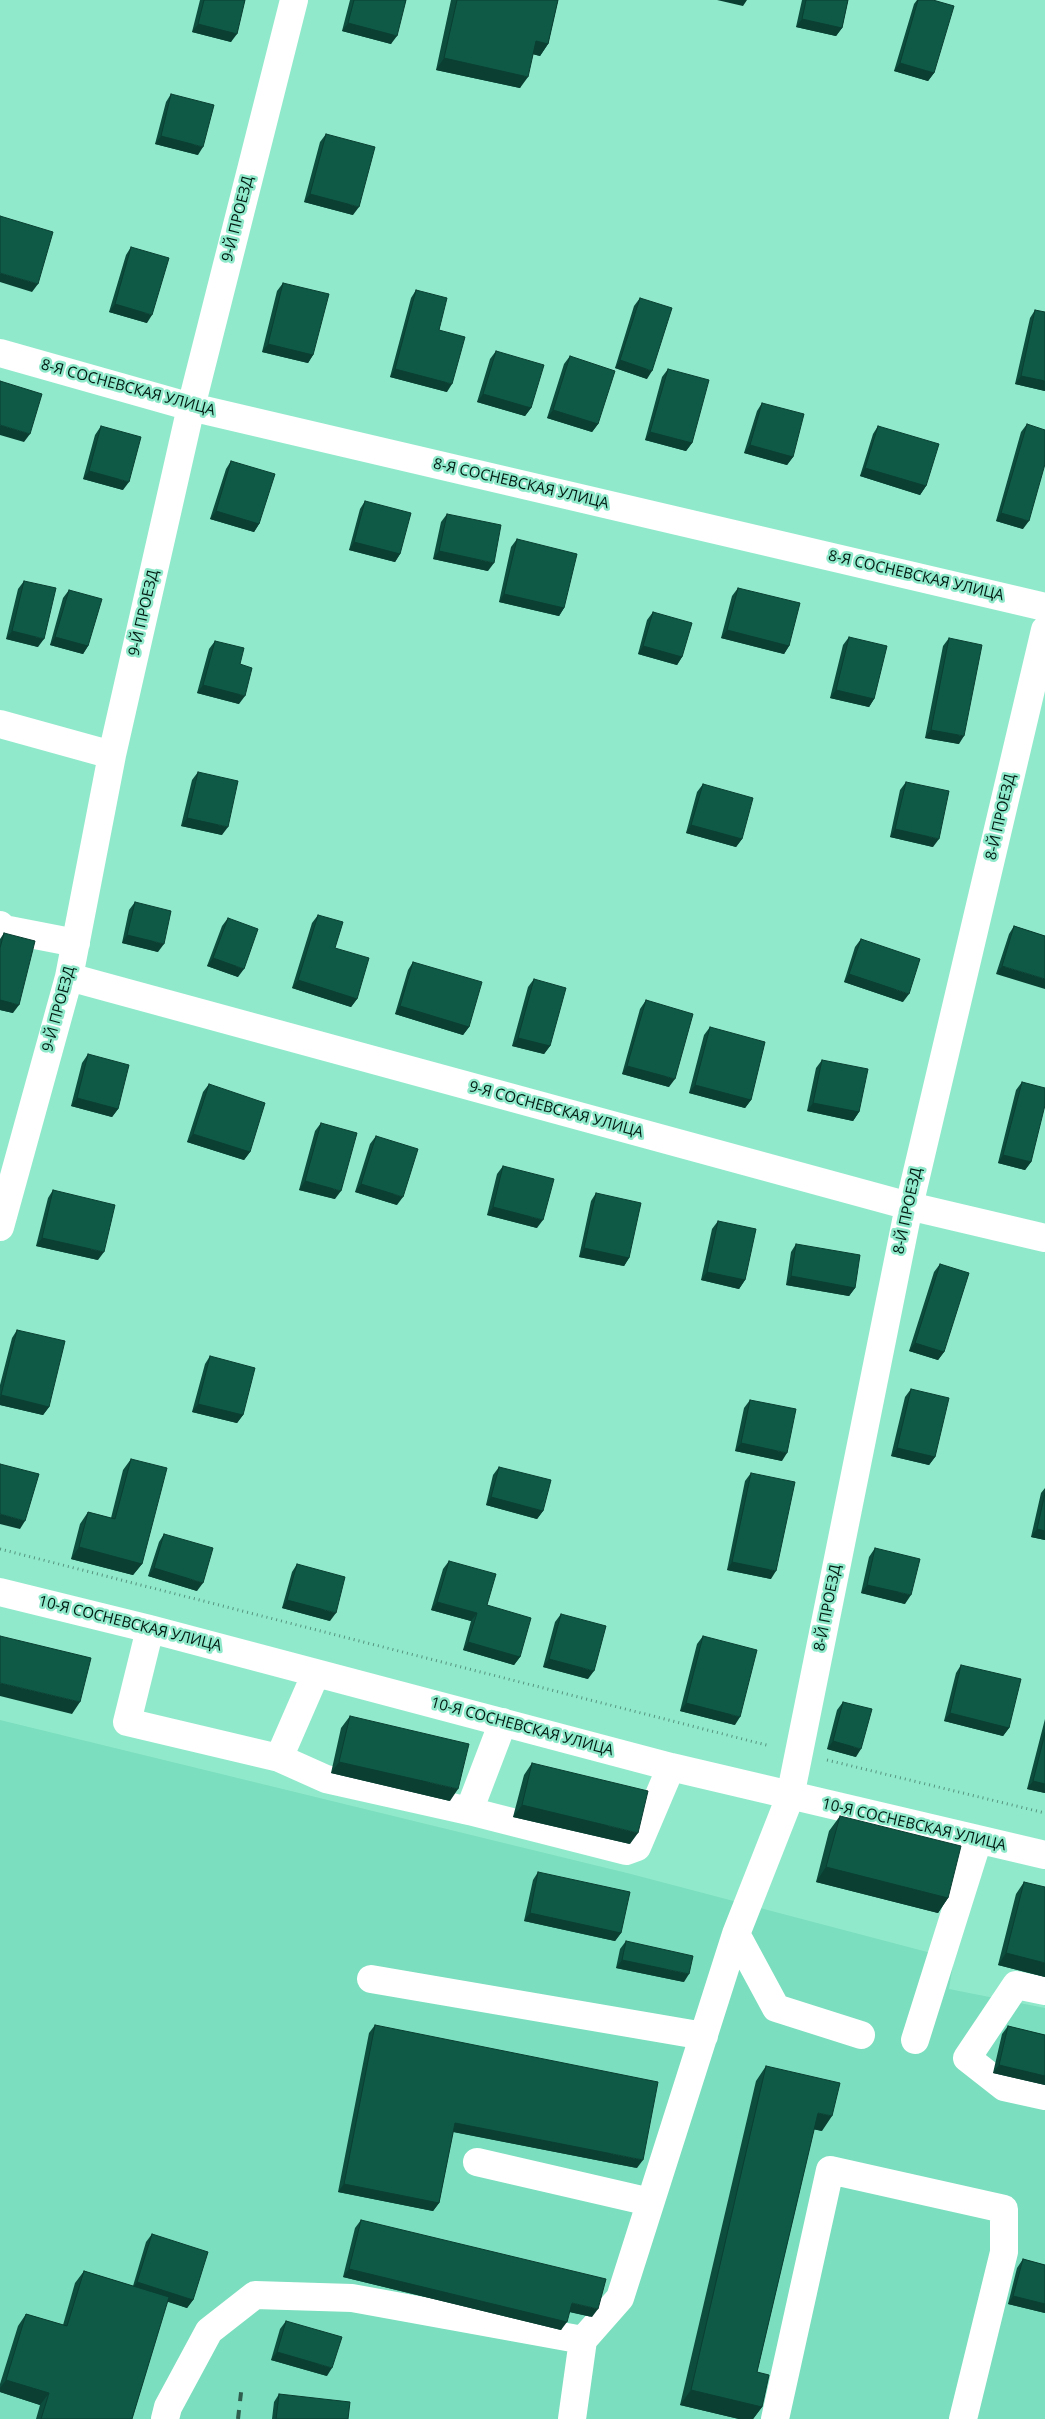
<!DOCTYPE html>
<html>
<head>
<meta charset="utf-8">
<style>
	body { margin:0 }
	canvas { display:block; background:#90e9cb }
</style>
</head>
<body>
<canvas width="1045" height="2419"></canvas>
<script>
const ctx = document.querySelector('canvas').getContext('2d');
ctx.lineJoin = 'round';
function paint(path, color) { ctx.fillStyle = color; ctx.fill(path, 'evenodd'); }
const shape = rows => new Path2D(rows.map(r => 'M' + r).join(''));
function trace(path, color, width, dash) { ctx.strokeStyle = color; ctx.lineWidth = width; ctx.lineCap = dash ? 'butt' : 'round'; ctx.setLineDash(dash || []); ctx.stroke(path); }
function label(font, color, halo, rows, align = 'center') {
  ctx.font = font + ' "Open Sans",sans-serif'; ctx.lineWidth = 5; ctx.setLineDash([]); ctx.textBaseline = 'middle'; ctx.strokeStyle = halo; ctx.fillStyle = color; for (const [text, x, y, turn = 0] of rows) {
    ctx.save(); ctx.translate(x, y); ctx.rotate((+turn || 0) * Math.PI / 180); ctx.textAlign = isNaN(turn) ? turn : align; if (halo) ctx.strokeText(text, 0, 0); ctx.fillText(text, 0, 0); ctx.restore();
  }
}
paint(shape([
	[0,1720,631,1874,954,1959,949,1989,1045,2008,1045,2419,0,2419]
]), '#7bdebe');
trace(shape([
	[0,1549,770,1746],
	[827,1760,1045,1813]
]), '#55947f', 3, [1, 4]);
trace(shape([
	[0,353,191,407,1045,607],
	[0,724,112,755],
	[0,925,4,929,76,943],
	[69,977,909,1206,1045,1238],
	[0,1227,69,977,112,755,191,407,294,0],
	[0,1592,150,1629,671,1767,1045,1855],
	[150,1629,127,1722,279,1758,316,1673],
	[279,1758,326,1779,469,1811,503,1722],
	[469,1811,626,1851,637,1847,671,1767],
	[736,1934,776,2008,861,2035],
	[371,1979,704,2036],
	[1045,1991,1016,1985,967,2058,1004,2087,1045,2096],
	[915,2040,978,1840],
	[477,2162,650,2202],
	[165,2419,168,2407,209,2331,255,2295,352,2298,583,2340],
	[572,2419,583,2340,620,2298,736,1934,790,1797,909,1206,1045,630],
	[775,2419,830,2170,1004,2209,1004,2252,963,2419]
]), '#fff', 28);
trace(shape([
	[238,2419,242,2384]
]), '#2f5e4f', 4, [9, 9]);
paint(shape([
	[200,0,245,0,231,42,192,32],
	[350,0,406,0,391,44,342,31],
	[451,0,558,0,548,44,540,56,533,54,520,88,436,70],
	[802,0,848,0,842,28,836,36,796,27],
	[917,0,933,0,934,73,928,81,894,71,914,4],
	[171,94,198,155,155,144,166,102],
	[326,134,353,215,304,202,320,142],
	[131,247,147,323,109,312,126,255],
	[283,283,313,355,308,363,262,352,277,291],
	[416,290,439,330,447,392,390,377,411,298],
	[640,298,647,379,615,368,634,306],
	[1035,310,1045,391,1015,384,1030,318],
	[496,351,531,408,525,416,477,402,490,359],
	[570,356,598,424,592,432,547,418,564,364],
	[668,369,692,443,686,451,645,440,662,377],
	[762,403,793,457,787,465,744,453,757,411],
	[1027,424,1023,529,996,521,1021,432],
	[101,426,123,490,83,479,95,435],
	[878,426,926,486,920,495,860,476,873,434],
	[231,461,259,524,254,532,210,519,226,469],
	[365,501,400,554,395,562,349,550,360,509],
	[447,514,488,571,433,559,441,522],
	[517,539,564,608,559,616,499,602,511,547],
	[24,581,38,647,6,639,18,589],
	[738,588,789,646,784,654,721,638,732,596],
	[69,590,88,646,83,654,50,645,63,598],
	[653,612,682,657,677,665,638,654,647,620],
	[849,637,874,699,869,707,830,698,843,645],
	[949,638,959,744,925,738,943,646],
	[215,641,240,664,239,704,197,693,209,649],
	[198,772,222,835,181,826,192,780],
	[906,782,933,847,890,837,900,790],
	[703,784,742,839,736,847,686,833,697,792],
	[135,902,158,952,122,943,129,910],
	[318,915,357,999,351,1007,292,988,312,923],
	[228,918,238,977,207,966,222,926],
	[1014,926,1045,936,996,974,1009,934],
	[4,933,13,1013,0,1010,0,939],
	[861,939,903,1002,844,982,855,947],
	[413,962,469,1027,463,1035,395,1014,408,970],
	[534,979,550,1046,544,1054,512,1046,528,987],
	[646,1000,669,1087,622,1074,640,1009],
	[710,1027,751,1100,745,1108,689,1093,704,1035],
	[88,1054,118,1109,112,1117,71,1106,82,1063],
	[822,1060,859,1112,853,1121,807,1111,816,1068],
	[1022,1082,1031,1162,1025,1170,998,1163,1016,1090],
	[209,1084,250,1152,244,1160,187,1142,203,1092],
	[321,1123,335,1199,299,1190,315,1131],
	[376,1136,397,1205,355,1192,370,1144],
	[503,1166,537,1228,487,1215,497,1174],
	[53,1190,98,1260,36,1246,48,1198],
	[596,1193,629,1258,624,1266,579,1257,591,1201],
	[718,1221,745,1280,739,1289,701,1280,712,1229],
	[796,1244,855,1288,849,1296,786,1285,791,1252],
	[940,1264,944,1352,938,1360,909,1351,934,1272],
	[17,1330,49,1407,43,1415,0,1405,0,1385,12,1338],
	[210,1356,243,1415,237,1423,192,1412,205,1364],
	[911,1389,935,1457,929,1465,891,1456,905,1397],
	[750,1400,782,1461,735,1451,744,1408],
	[131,1459,142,1564,133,1575,71,1559,80,1524,88,1512,111,1518,123,1470],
	[499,1467,543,1511,537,1519,486,1505,493,1475],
	[751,1473,771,1579,727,1570,745,1481],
	[1045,1488,1045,1540,1031,1537,1041,1493],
	[164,1534,197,1591,148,1576,159,1542],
	[875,1548,905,1604,861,1593,869,1557],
	[449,1561,487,1605,520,1657,514,1665,463,1650,471,1621,431,1610,443,1569],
	[297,1564,330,1621,282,1608,292,1572],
	[561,1614,588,1679,543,1667,555,1622],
	[703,1636,735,1725,680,1711,697,1644],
	[961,1665,1009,1728,1003,1736,944,1721,956,1673],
	[843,1702,856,1757,827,1749,837,1710],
	[350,1716,450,1801,331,1773,341,1728],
	[1045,1719,1045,1793,1027,1789],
	[532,1763,630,1844,513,1817,524,1775],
	[840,1816,948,1898,938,1913,816,1882,829,1831],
	[538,1872,621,1933,615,1941,524,1921,533,1880],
	[1024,1882,1045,1977,998,1965,1016,1894],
	[626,1941,684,1982,616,1968,620,1949],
	[375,2025,637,2168,453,2132,439,2203,433,2211,338,2192,369,2033],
	[1008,2026,1045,2035,1045,2085,993,2073,1002,2034],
	[766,2066,822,2131,814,2129,757,2372,762,2407,753,2419,739,2419,680,2405,756,2081],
	[361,2220,592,2317,569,2312,561,2330,343,2277,355,2228],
	[152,2234,193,2300,187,2308,167,2301,132,2419,36,2419,40,2405,0,2392,0,2384,18,2326,26,2314,63,2325,75,2283,84,2271,133,2286,146,2242],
	[1023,2259,1045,2265,1045,2313,1008,2304,1017,2268],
	[286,2321,327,2376,271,2360,280,2329],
	[279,2394,348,2419,272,2419,274,2402]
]), '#0d4d3d');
paint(shape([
	[717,0,747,0,743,6],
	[802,19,842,28,836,36,796,27],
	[348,23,397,36,391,44,342,31],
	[198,24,237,34,231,42,192,32],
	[536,41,548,44,540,56,528,53],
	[444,58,528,77,520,88,436,70],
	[900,63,934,73,928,81,894,71],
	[161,136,203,147,198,155,155,144],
	[310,194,359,207,353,215,304,202],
	[0,273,38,284,32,292,0,282],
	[115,304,152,315,147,323,109,312],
	[268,344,313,355,308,363,262,352],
	[620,360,652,371,647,379,615,368],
	[395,369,452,384,447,392,390,377],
	[1021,376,1045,381,1045,391,1015,384],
	[483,394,531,408,525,416,477,402],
	[553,410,598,424,592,432,547,418],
	[0,425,30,434,24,442,0,435],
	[650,432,692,443,686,451,645,440],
	[750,445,793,457,787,465,744,453],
	[865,468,926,486,920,495,860,476],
	[89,471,129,482,123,490,83,479],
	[216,511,259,524,254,532,210,519],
	[1001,513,1029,521,1023,529,996,521],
	[354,542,400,554,395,562,349,550],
	[439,551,494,563,488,571,433,559],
	[504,594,564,608,559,616,499,602],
	[727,630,789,646,784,654,721,638],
	[12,631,44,639,38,647,6,639],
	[55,637,88,646,83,654,50,645],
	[643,646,682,657,677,665,638,654],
	[203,685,245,696,239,704,197,693],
	[836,690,874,699,869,707,830,698],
	[931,730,964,736,959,744,925,738],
	[187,818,228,827,222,835,181,826],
	[691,825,742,839,736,847,686,833],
	[895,829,939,839,933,847,890,837],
	[127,935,164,944,158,952,122,943],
	[213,958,244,969,238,977,207,966],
	[1002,966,1045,979,1045,989,996,974],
	[849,974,909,994,903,1002,844,982],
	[298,980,357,999,351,1007,292,988],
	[0,1000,19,1005,13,1013,0,1010],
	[400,1006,469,1027,463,1035,395,1014],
	[518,1038,550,1046,544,1054,512,1046],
	[627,1066,675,1079,669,1087,622,1074],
	[695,1085,751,1100,745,1108,689,1093],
	[77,1098,118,1109,112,1117,71,1106],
	[813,1103,859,1112,853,1121,807,1111],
	[193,1134,250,1152,244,1160,187,1142],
	[1003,1155,1031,1162,1025,1170,998,1163],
	[305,1181,341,1191,335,1199,299,1190],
	[361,1184,403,1197,397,1205,355,1192],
	[493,1207,543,1220,537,1228,487,1215],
	[42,1238,104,1252,98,1260,36,1246],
	[584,1248,629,1258,624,1266,579,1257],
	[707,1272,745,1280,739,1289,701,1280],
	[791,1276,855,1288,849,1296,786,1285],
	[915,1343,944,1352,938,1360,909,1351],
	[1,1395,49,1407,43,1415,0,1405,0,1397],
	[198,1404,243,1415,237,1423,192,1412],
	[741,1443,787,1453,782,1461,735,1451],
	[897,1448,935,1457,929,1465,891,1456],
	[491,1497,543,1511,537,1519,486,1505],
	[0,1514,25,1521,20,1529,0,1524],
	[1037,1529,1045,1531,1045,1540,1031,1537],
	[79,1547,142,1564,133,1575,71,1559],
	[732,1562,776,1571,771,1579,727,1570],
	[154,1568,203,1583,197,1591,148,1576],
	[867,1585,911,1595,905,1604,861,1593],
	[287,1600,336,1613,330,1621,282,1608],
	[437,1602,477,1613,471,1621,431,1610],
	[468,1642,520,1657,514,1665,463,1650],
	[549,1659,594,1671,588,1679,543,1667],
	[0,1683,80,1702,72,1714,0,1696],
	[686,1703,740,1717,735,1725,680,1711],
	[950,1713,1009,1728,1003,1736,944,1721],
	[833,1741,861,1749,856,1757,827,1749],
	[339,1762,458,1789,450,1801,331,1773],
	[1033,1781,1045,1784,1045,1793,1027,1789],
	[522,1805,638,1833,630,1844,513,1817],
	[826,1867,948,1898,938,1913,816,1882],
	[530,1913,621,1933,615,1941,524,1921],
	[1006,1953,1045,1963,1045,1977,998,1965],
	[622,1960,689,1974,684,1982,616,1968],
	[999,2065,1045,2076,1045,2085,993,2073],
	[818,2113,832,2116,822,2131,807,2128],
	[455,2123,643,2160,637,2168,449,2131],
	[344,2184,439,2203,433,2211,338,2192],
	[349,2269,567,2322,561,2330,343,2277],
	[137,2282,193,2300,187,2308,131,2290],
	[1013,2296,1045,2304,1045,2313,1008,2304],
	[572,2303,598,2309,592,2317,566,2311],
	[277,2352,332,2368,327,2376,271,2360],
	[6,2380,49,2393,40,2405,0,2392,0,2388],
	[691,2390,762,2407,753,2419,739,2419,680,2405]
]), '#0a3f32');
const building = shape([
	[204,0,245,0,237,34,198,24,204,0],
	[354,0,406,0,397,36,348,23,354,0],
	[457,0,558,0,548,44,536,41,528,77,444,58,457,0],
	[806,0,848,0,842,28,802,19,806,0],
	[918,0,933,0,954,6,934,73,900,63,918,0],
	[171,94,214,105,203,147,161,136,171,94],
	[326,134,375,147,359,207,310,194,326,134],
	[0,216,53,232,38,284,0,273,0,216],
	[131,247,169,258,152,315,115,304,131,247],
	[283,283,329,294,313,355,268,344,283,283],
	[416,290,447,298,439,330,465,337,452,384,395,369,416,290],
	[640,298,672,308,652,371,620,360,640,298],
	[1035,310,1045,312,1045,381,1021,376,1035,310],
	[496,351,544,365,531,408,483,394,496,351],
	[570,356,615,371,598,424,553,410,570,356],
	[668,369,709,380,692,443,650,432,668,369],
	[0,381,42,394,30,434,0,425,0,381],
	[762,403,804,414,793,457,750,445,762,403],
	[1027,424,1045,430,1045,464,1029,521,1001,513,1027,424],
	[101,426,141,437,129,482,89,471,101,426],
	[878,426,939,444,926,486,865,468,878,426],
	[231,461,275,474,259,524,216,511,231,461],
	[365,501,411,513,400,554,354,542,365,501],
	[447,514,501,525,494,563,439,551,447,514],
	[517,539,577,554,564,608,504,594,517,539],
	[24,581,56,588,44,639,12,631,24,581],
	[738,588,800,603,789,646,727,630,738,588],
	[69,590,102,599,88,646,55,637,69,590],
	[653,612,692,623,682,657,643,646,653,612],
	[849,637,887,646,874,699,836,690,849,637],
	[949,638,982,645,964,736,931,730,949,638],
	[215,641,244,648,240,664,252,668,245,696,203,685,215,641],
	[198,772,238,781,228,827,187,818,198,772],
	[906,782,949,791,939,839,895,829,906,782],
	[703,784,753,798,742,839,691,825,703,784],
	[135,902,171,911,164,944,127,935,135,902],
	[318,915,343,922,335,948,369,958,357,999,298,980,318,915],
	[228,918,258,929,244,969,213,958,228,918],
	[1014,926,1045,936,1045,979,1002,966,1014,926],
	[4,933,35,941,19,1005,0,1000,0,948,4,933],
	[861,939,920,959,909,994,849,974,861,939],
	[413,962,482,982,469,1027,400,1006,413,962],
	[534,979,566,988,550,1046,518,1038,534,979],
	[646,1000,693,1014,675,1079,627,1066,646,1000],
	[710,1027,765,1042,751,1100,695,1085,710,1027],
	[88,1054,129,1065,118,1109,77,1098,88,1054],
	[822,1060,868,1069,859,1112,813,1103,822,1060],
	[1022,1082,1045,1088,1045,1105,1031,1162,1003,1155,1022,1082],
	[209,1084,265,1103,250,1152,193,1134,209,1084],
	[321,1123,357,1133,341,1191,305,1181,321,1123],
	[376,1136,418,1149,403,1197,361,1184,376,1136],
	[503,1166,554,1179,543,1220,493,1207,503,1166],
	[53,1190,115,1205,104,1252,42,1238,53,1190],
	[596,1193,641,1203,629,1258,584,1248,596,1193],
	[718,1221,756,1229,745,1280,707,1272,718,1221],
	[796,1244,860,1255,855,1288,791,1276,796,1244],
	[940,1264,969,1273,944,1352,915,1343,940,1264],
	[17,1330,65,1341,49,1407,1,1395,17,1330],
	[210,1356,255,1368,243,1415,198,1404,210,1356],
	[911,1389,949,1398,935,1457,897,1448,911,1389],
	[750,1400,796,1409,787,1453,741,1443,750,1400],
	[131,1459,167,1468,142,1564,79,1547,88,1512,115,1519,131,1459],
	[0,1464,39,1474,25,1521,0,1514,0,1464],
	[499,1467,551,1480,543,1511,491,1497,499,1467],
	[751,1473,795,1482,776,1571,732,1562,751,1473],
	[1045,1493,1045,1531,1037,1529,1045,1493],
	[164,1534,213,1548,203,1583,154,1568,164,1534],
	[875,1548,920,1559,911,1595,867,1585,875,1548],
	[449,1561,496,1574,487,1605,531,1618,520,1657,468,1642,477,1613,437,1602,449,1561],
	[297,1564,345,1577,336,1613,287,1600,297,1564],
	[561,1614,606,1626,594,1671,549,1659,561,1614],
	[0,1636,91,1658,80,1702,0,1683,0,1636],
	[703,1636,757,1650,740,1717,686,1703,703,1636],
	[961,1665,1021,1679,1009,1728,950,1713,961,1665],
	[843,1702,872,1709,861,1749,833,1741,843,1702],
	[350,1716,469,1744,458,1789,339,1762,350,1716],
	[1045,1733,1045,1784,1033,1781,1045,1733],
	[532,1763,648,1791,638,1833,522,1805,532,1763],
	[840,1816,961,1846,948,1898,826,1867,840,1816],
	[538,1872,630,1892,621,1933,530,1913,538,1872],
	[1024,1882,1045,1887,1045,1963,1006,1953,1024,1882],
	[626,1941,693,1956,689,1974,622,1960,626,1941],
	[375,2025,658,2082,643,2160,455,2123,439,2203,344,2184,375,2025],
	[1008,2026,1045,2035,1045,2076,999,2065,1008,2026],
	[766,2066,840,2083,832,2116,818,2113,757,2372,769,2375,762,2407,691,2390,766,2066],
	[361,2220,606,2279,598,2309,572,2303,567,2322,349,2269,361,2220],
	[152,2234,208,2252,193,2300,137,2282,152,2234],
	[1023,2259,1045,2265,1045,2304,1013,2296,1023,2259],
	[84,2271,169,2297,132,2419,41,2419,49,2393,6,2380,26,2314,67,2326,84,2271],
	[286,2321,342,2337,332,2368,277,2352,286,2321],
	[279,2394,350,2402,348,2419,276,2419,279,2394]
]);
paint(building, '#0f5a47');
trace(building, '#0a3f32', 1);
label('15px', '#001a12', '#90e9cb', [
	["9-Й ПРОЕЗД",238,219,-76],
	["8-Я СОСНЕВСКАЯ УЛИЦА",128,388,15],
	["8-Я СОСНЕВСКАЯ УЛИЦА",521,484,13],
	["8-Я СОСНЕВСКАЯ УЛИЦА",916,576,13],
	["9-Й ПРОЕЗД",144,613,-77],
	["8-Й ПРОЕЗД",1001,817,-77],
	["9-Й ПРОЕЗД",59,1009,-75],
	["9-Я СОСНЕВСКАЯ УЛИЦА",556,1110,15],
	["8-Й ПРОЕЗД",908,1211,-78],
	["8-Й ПРОЕЗД",828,1608,-79],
	["10-Я СОСНЕВСКАЯ УЛИЦА",130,1624,14],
	["10-Я СОСНЕВСКАЯ УЛИЦА",522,1727,15],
	["10-Я СОСНЕВСКАЯ УЛИЦА",914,1825,13]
]);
</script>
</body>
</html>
